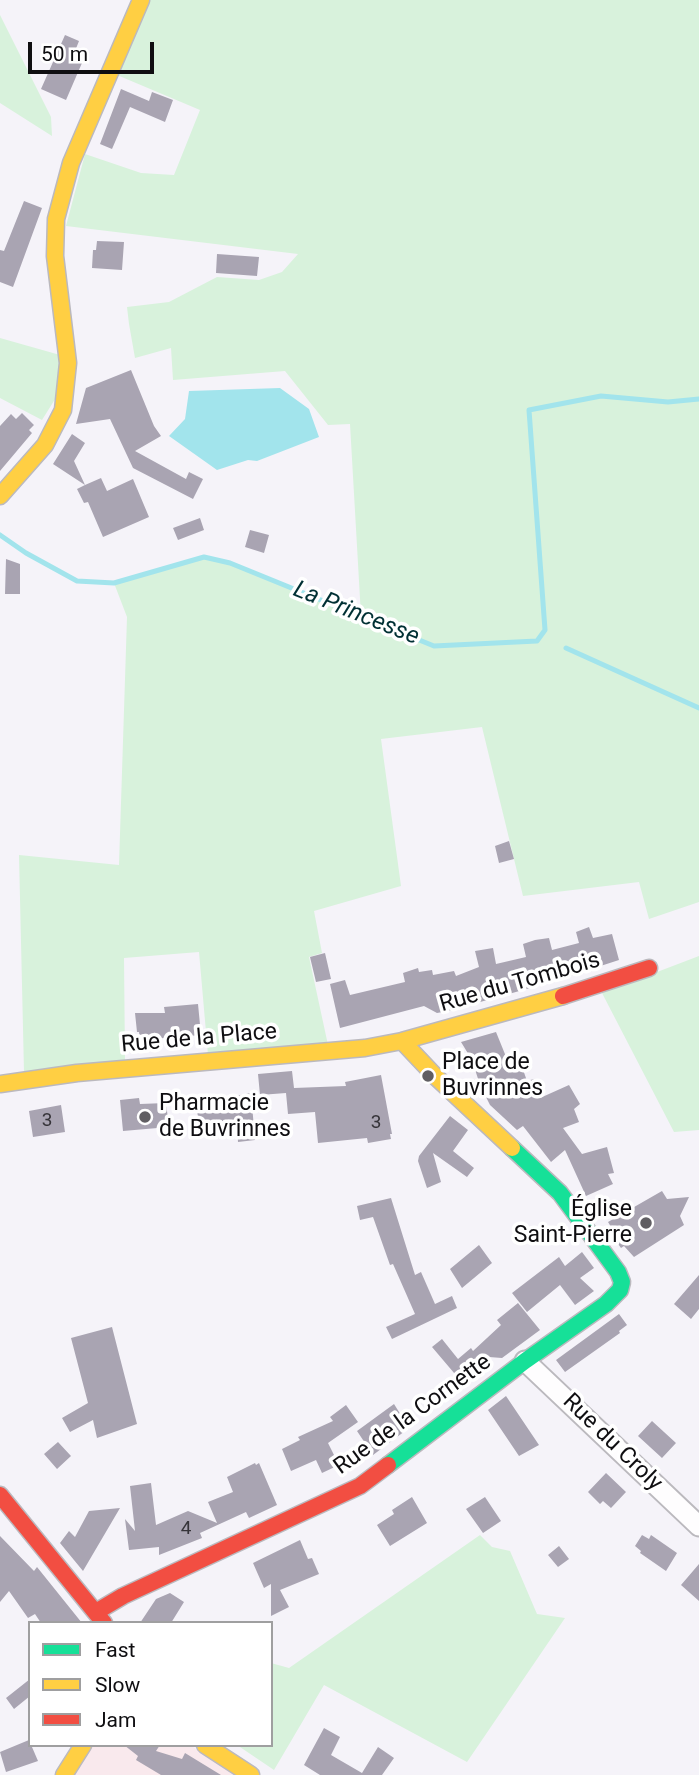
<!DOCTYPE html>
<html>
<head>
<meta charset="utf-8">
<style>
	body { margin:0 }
	#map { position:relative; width:699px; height:1775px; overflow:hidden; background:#f5f3f9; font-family:Roboto,sans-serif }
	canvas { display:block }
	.legend { position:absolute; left:28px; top:1621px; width:245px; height:126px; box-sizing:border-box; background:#fff; border:2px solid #9f9fa0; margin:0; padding:9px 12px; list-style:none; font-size:21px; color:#0f0e11 }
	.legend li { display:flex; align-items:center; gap:14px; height:35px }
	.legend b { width:35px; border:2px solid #9f9fa0 }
	.scale { position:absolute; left:28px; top:42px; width:126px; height:32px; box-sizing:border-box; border:4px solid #0f0e11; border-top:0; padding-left:9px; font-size:21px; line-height:24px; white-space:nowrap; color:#0f0e11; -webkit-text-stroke:5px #fff; paint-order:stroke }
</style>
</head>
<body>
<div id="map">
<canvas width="699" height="1775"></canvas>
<ul class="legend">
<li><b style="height:9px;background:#16e098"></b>Fast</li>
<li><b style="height:9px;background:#ffcf43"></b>Slow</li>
<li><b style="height:9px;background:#f24e42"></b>Jam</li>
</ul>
<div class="scale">50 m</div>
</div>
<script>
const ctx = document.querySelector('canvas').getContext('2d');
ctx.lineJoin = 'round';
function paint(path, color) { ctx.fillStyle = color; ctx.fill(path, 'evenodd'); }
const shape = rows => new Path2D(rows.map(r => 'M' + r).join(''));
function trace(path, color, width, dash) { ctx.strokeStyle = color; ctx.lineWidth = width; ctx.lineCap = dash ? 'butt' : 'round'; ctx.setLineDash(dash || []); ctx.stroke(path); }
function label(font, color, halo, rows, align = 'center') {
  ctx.font = font + ' Roboto,sans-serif'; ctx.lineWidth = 7; ctx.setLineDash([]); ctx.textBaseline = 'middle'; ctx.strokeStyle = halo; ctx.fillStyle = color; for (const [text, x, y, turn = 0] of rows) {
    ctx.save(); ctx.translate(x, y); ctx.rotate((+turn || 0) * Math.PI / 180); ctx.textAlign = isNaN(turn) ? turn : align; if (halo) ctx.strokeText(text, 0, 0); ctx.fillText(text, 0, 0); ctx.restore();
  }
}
paint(shape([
	[86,1745,190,1745,234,1775,68,1775]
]), '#f9e9ed');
paint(shape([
	[149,0,699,0,699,902,649,919,639,882,523,896,482,727,381,739,401,886,314,911,322,953,309,957,328,1045,208,1055,199,952,124,958,125,1061,24,1072,19,855,119,865,127,617,114,583,204,557,230,563,361,616,350,424,328,425,285,371,173,380,171,348,135,358,129,324,127,307,169,302,217,277,259,280,282,272,298,254,66,226,85,154,141,173,174,175,200,110,117,75],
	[0,15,51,117,52,136,0,103],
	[0,338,60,355,57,396,42,420,0,398],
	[699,956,699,1130,674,1132,602,993],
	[480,1535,492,1547,510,1551,537,1614,565,1618,467,1762,324,1685,274,1770,237,1745,271,1745,271,1663,289,1668]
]), '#d8f2dc');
paint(shape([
	[280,388,309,409,319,437,257,461,248,460,217,470,169,436,185,419,189,391]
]), '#a2e4ec');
trace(shape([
	[0,535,26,553,77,581,114,583,204,557,230,563,434,646,537,641,545,630,529,410,601,396,668,402,699,399],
	[566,648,699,708]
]), '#a2e4ec', 5);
paint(shape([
	[65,35,79,41,75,51,85,56,66,100,41,89],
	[121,89,149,101,152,92,173,100,165,122,130,107,112,149,100,144],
	[24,201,42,208,13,287,0,282,0,250,4,251],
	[97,241,124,242,122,270,92,268,93,250,96,250],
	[217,254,259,257,257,276,216,273],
	[131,370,154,426,161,436,135,451,186,479,189,472,203,479,193,499,133,468,110,419,76,424,86,388],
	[22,413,34,425,29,430,32,433,0,471,0,426,11,414,16,419],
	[72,434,85,443,74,461,85,485,101,478,107,491,133,479,149,517,103,537,88,502,84,503,77,489,85,485,53,464],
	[200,518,204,530,178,540,173,528],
	[250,530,269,535,264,553,245,547],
	[6,559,20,564,20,594,5,594],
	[509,841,514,859,499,863,495,846],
	[589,927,593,938,612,934,619,960,548,983,448,1011,437,1013,424,1006,340,1028,330,984,345,980,350,995,405,982,403,973,418,968,419,972,432,970,433,975,454,971,456,976,479,967,475,951,493,948,496,964,526,957,523,944,535,940,549,938,552,950,579,943,576,932],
	[325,953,331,979,316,982,310,957],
	[198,1004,201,1035,140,1040,139,1032,137,1032,135,1013,165,1013,164,1007],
	[496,1032,509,1064,520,1061,527,1081,534,1079,540,1098,569,1085,580,1104,574,1109,579,1122,563,1128,582,1154,607,1147,614,1173,608,1174,613,1184,586,1196,565,1150,551,1162,523,1126,517,1130,490,1105,480,1085,472,1060,461,1042],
	[292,1071,294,1088,346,1086,345,1082,381,1075,392,1134,390,1134,391,1139,368,1143,367,1138,318,1143,315,1112,288,1114,286,1093,260,1095,258,1074],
	[251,1093,255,1140,238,1142,237,1126,201,1134,197,1111,200,1110,199,1103],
	[139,1098,140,1104,166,1103,169,1127,123,1131,120,1100],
	[61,1105,65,1132,33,1137,29,1111],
	[450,1116,468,1130,453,1151,474,1168,467,1177,433,1153,441,1182,427,1188,418,1161,419,1156],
	[662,1191,667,1199,689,1197,680,1216,684,1225,634,1257,624,1246,621,1248,613,1237,616,1235,608,1222],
	[391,1198,415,1275,421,1272,435,1304,452,1296,457,1308,392,1339,386,1327,415,1314,393,1264,390,1265,373,1217,360,1220,357,1206],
	[479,1245,492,1263,462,1288,450,1269],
	[582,1252,594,1268,580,1278,594,1291,575,1305,560,1285,527,1312,512,1293,559,1257,565,1266],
	[699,1275,699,1309,691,1319,674,1304],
	[518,1303,540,1330,502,1358,489,1357,460,1380,432,1347,442,1339,458,1359,471,1348,473,1351,501,1325,497,1320],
	[619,1314,627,1325,619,1331,620,1333,565,1372,556,1360],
	[112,1327,137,1424,97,1438,93,1420,70,1432,62,1418,88,1403,71,1338],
	[506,1396,539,1445,519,1456,488,1410],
	[394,1404,409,1428,373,1455,357,1431],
	[346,1405,358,1422,328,1443,339,1465,322,1473,316,1460,291,1471,282,1449,300,1440,298,1437,333,1421,330,1417],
	[652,1421,676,1443,662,1458,638,1436],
	[58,1442,71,1456,57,1469,44,1454],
	[255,1463,256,1465,259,1463,277,1505,249,1518,246,1512,200,1533,202,1538,159,1555,159,1547,129,1550,125,1519,135,1531,130,1486,151,1483,156,1525,188,1511,217,1523,208,1502,233,1492,227,1477],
	[606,1473,626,1492,611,1508,603,1501,600,1504,588,1492],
	[412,1497,427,1523,390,1546,377,1525,394,1514,392,1510],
	[485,1497,501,1521,483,1533,466,1509],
	[120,1508,83,1571,60,1543,69,1531,75,1537,89,1511],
	[642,1535,649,1539,651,1535,677,1553,666,1571,640,1553,641,1551,635,1546],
	[0,1536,34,1571,37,1567,82,1623,41,1623,35,1614,28,1618,9,1591,0,1602],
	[300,1540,308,1559,312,1558,319,1574,280,1590,289,1607,271,1616,271,1584,264,1588,253,1563],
	[559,1546,569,1559,558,1567,548,1555],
	[699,1564,699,1601,681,1585],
	[170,1593,184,1602,171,1623,140,1623,156,1599],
	[30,1679,30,1696,14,1709,6,1698],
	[324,1728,340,1737,331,1755,362,1773,378,1747,394,1758,382,1775,320,1775,304,1765],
	[29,1740,38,1761,6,1772,0,1752],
	[124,1745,160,1745,156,1751,182,1759,185,1753,221,1775,161,1775,136,1760,138,1756]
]), '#a9a4b2');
const street = shape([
	[525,1361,699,1526]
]);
const fast = shape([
	[388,1465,525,1361,606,1304,620,1290,622,1282,618,1272,560,1193,512,1148]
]);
const slow = shape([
	[0,496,45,445,63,410,68,363,55,256,56,219,71,163,141,0],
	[402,1041,436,1077,512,1148],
	[0,1084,77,1073,365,1048,402,1041,563,996],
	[205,1745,251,1775],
	[64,1775,83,1745]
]);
const jam = shape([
	[563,996,649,968],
	[0,1495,104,1623],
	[96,1612,123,1596,360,1486,388,1465]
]);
trace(street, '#bbb9be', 23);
trace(fast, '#bbb9be', 19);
trace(slow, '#bbb9be', 19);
trace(jam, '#bbb9be', 19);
trace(street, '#fefdfe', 19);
trace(fast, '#16e098', 16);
trace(slow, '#ffcf43', 16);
trace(jam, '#f24e42', 16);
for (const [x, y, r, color] of [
	[428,1076,7,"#605e62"],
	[145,1117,7,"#605e62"],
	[646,1223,7,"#605e62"]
]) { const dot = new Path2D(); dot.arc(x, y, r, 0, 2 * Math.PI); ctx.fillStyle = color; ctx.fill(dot); trace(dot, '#fff', 2.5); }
label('19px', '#363439', null, [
	["3",47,1121],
	["3",376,1123],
	["4",186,1529]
]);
label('23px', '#0f0e11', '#fff', [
	["Rue du Tombois",520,983,-16],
	["Rue de la Place",199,1039,-5],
	["Rue de la Cornette",413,1415,-36],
	["Rue du Croly",612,1443,44]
]);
label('23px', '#0f0e11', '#fff', [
	["Place de",442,1063],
	["Buvrinnes",442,1089],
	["Pharmacie",159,1104],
	["de Buvrinnes",159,1130],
	["Église",632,1210,"right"],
	["Saint-Pierre",632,1236,"right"]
], 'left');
label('italic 24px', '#003034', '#fff', [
	["La Princesse",356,614,22]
]);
</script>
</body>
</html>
